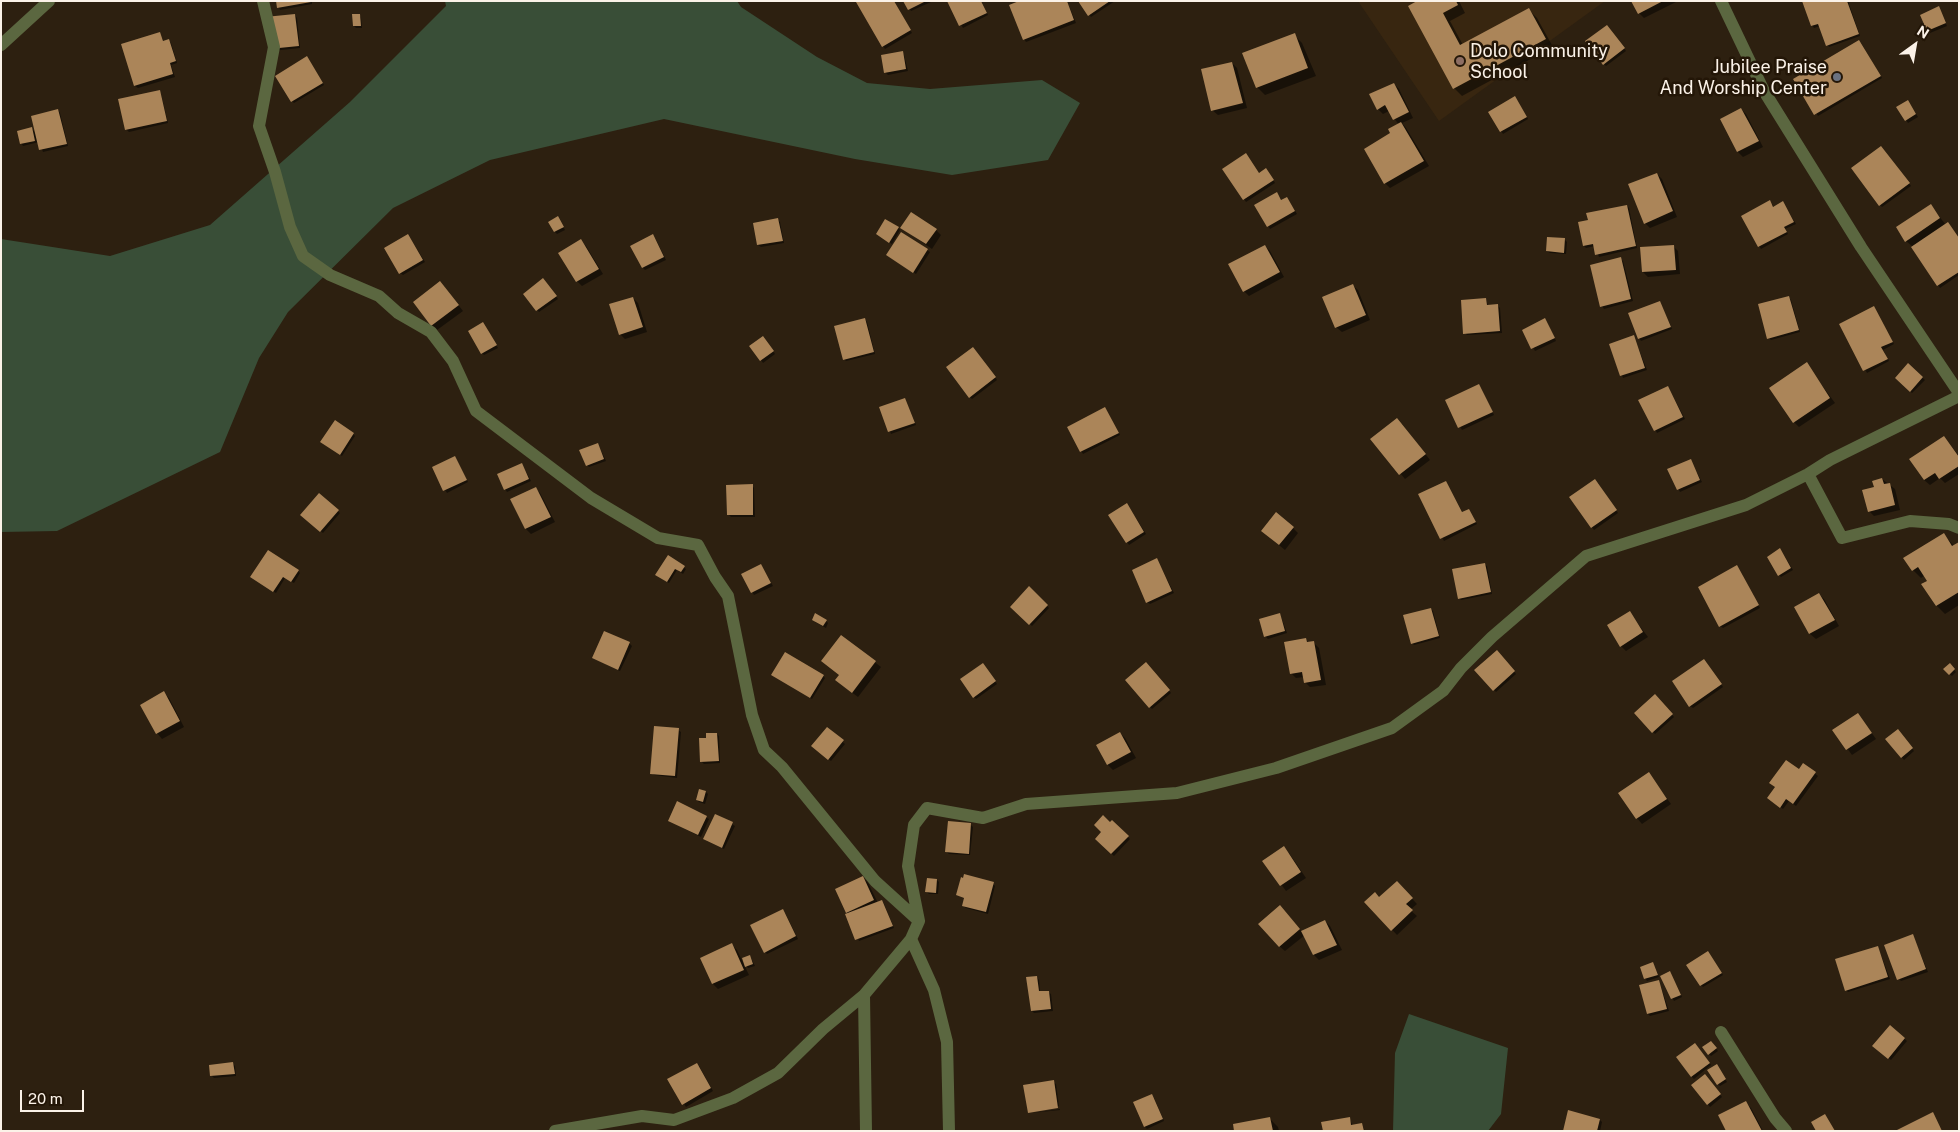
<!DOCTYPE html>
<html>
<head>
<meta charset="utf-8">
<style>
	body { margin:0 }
	#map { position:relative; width:1960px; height:1132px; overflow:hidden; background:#2d2010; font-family:"Public Sans",sans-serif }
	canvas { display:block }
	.frame { position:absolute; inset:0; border:2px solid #fbf2e8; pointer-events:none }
	.north { position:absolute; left:1890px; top:20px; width:50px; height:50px; -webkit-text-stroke:4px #231607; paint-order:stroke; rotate:32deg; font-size:14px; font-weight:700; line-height:20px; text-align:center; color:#fbf2e8 }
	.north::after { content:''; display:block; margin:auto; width:18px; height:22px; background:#fbf2e8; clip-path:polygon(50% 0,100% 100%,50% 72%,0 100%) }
	.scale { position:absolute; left:20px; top:1090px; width:64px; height:22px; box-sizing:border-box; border:2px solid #fbf2e8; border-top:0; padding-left:6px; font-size:15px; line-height:18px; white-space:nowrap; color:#fbf2e8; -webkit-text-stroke:4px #231607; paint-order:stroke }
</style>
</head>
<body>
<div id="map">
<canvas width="1960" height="1132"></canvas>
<div class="frame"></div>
<div class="north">N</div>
<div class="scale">20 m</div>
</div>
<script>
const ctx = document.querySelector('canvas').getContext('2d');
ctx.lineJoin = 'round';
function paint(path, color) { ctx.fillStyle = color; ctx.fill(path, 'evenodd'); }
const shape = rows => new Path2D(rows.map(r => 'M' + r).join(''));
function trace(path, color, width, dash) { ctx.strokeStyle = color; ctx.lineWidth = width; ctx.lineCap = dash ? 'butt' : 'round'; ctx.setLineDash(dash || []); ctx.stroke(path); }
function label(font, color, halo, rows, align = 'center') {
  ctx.font = font + ' "Public Sans",sans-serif'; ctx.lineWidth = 5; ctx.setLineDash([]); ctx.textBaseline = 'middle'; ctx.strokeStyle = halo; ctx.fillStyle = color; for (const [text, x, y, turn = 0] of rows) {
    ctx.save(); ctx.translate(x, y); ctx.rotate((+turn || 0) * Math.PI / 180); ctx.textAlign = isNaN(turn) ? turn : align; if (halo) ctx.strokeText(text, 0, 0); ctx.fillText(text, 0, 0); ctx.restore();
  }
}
paint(shape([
	[1358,1,1605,1,1439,121]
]), '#382610');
paint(shape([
	[445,1,737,1,741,7,817,57,867,83,930,89,1042,80,1080,103,1048,160,952,175,855,159,664,119,490,160,393,208,288,312,259,358,220,452,57,531,1,532,1,239,110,256,210,225,350,102,446,6],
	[1409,1014,1508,1048,1501,1114,1488,1131,1393,1131,1395,1053]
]), '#394e37');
paint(shape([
	[277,1,312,1,312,4,280,10],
	[894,1,912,33,885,49,883,46],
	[905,1,930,1,931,2,911,11],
	[948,1,981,1,988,15,963,28],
	[1022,1,1067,1,1076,23,1026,42,1024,39],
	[1080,1,1115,1,1091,17],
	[1420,1,1459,1,1465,13,1450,21,1463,45,1529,10,1537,18,1553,47,1462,96,1454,88],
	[1633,1,1678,1,1644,18,1639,13],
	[1804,1,1848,1,1860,36,1829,47,1820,26,1814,28,1812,25],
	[1938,8,1947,26,1930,33,1928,30],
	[295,15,297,18,300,48,272,51],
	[359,15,361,17,362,28,356,28,354,26],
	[1609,28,1626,51,1606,66,1604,64],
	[160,34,164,42,169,41,171,43,177,63,171,65,175,77,138,88,135,86,123,45],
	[1294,35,1302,43,1316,76,1265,95,1257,87],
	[1861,43,1882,78,1818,116,1795,79],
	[902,52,904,55,908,71,888,75,886,73,882,56],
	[309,60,324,85,294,103,292,101],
	[1232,63,1237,68,1247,108,1218,115,1212,110],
	[1394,84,1399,89,1413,118,1402,123,1406,128,1429,166,1390,188,1385,183,1392,134,1399,125,1389,111,1383,114,1378,109],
	[159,91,161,94,168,123,129,132,126,129],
	[1517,100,1528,119,1503,134,1501,131],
	[1910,104,1918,117,1908,123,1906,120],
	[1741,109,1746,114,1763,147,1743,157,1738,152,1721,119],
	[58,110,60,113,68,146,43,152,39,142,23,146,21,143,32,129,37,134],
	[1883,149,1911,186,1882,207,1880,205],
	[1268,172,1275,183,1246,202,1244,199,1260,174],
	[1657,174,1662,179,1677,217,1650,228,1645,223],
	[1279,196,1282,201,1287,198,1289,201,1297,214,1270,229,1256,205],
	[1783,203,1796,224,1785,229,1788,234,1761,249,1759,246,1772,204,1774,208],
	[1930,205,1946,225,1959,238,1959,275,1940,288,1912,246,1906,241],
	[1627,206,1629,208,1637,248,1599,257,1595,246,1586,248,1584,246],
	[558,218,565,230,557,234,555,232],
	[778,220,780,222,784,243,761,247,758,245],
	[898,228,900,230,892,244,877,234],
	[902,228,936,230,941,235,932,249],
	[901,234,930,252,916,274,888,255],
	[410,238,425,262,403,275,400,273],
	[655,238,666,260,645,270,643,268],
	[1565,240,1567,242,1566,254,1550,253,1547,251],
	[581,241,586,246,603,274,582,286,577,281],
	[1265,246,1270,251,1284,277,1249,296,1244,291],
	[1673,246,1678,251,1680,274,1648,277,1643,272],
	[1620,259,1623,261,1633,301,1604,309,1602,306],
	[545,282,558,299,539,312,525,294],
	[1352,285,1358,290,1370,320,1342,332,1336,327],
	[445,288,463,311,437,330,432,325],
	[633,298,638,303,647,332,625,339,620,334],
	[1789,298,1791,300,1800,332,1771,340,1769,338],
	[1486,299,1488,306,1498,306,1500,308,1502,333,1467,335,1465,333],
	[1660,302,1672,329,1641,341,1639,338],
	[1874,308,1894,344,1883,350,1889,361,1867,373,1841,325],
	[865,320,867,322,875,354,846,361,844,359],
	[1547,322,1556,341,1535,351,1523,330],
	[483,324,498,348,484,355,482,353],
	[1634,337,1647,370,1623,378,1610,345],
	[765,340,775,354,763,363,761,360],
	[975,350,997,380,972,399,970,397],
	[1806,364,1835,403,1799,427,1794,422],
	[1908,365,1925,380,1912,393,1896,378],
	[1668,387,1685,419,1657,433,1640,401],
	[1481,388,1494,415,1462,430,1446,401],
	[905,399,916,425,891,434,881,408],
	[1105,408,1120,435,1083,454,1081,451],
	[1402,424,1430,460,1405,479,1372,439],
	[353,434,355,436,342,456,324,444],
	[1944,437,1959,456,1959,474,1945,483,1940,478,1930,485,1924,480],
	[598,444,606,461,589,467,587,465],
	[455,457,468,482,447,493,445,490],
	[1690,460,1702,482,1680,492,1669,470],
	[522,464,531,481,507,492,505,489],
	[1882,479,1895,489,1900,510,1874,516,1869,511],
	[1446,482,1463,513,1469,510,1477,524,1444,541,1420,495],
	[1598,483,1618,513,1594,530,1571,498],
	[752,485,754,488,755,517,731,517,729,515],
	[535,488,540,493,555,522,531,534,526,529,511,500],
	[319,495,340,513,323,533,302,515],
	[1129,507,1146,534,1129,545,1110,515],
	[1293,528,1298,533,1285,550,1268,536],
	[1943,534,1954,546,1959,543,1959,605,1945,614,1937,606,1923,585,1929,581,1925,575,1921,578,1913,570],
	[1782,552,1793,570,1781,577,1779,575],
	[668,557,686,569,683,574,677,570,669,583,659,577],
	[1157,560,1174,593,1150,604,1147,602],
	[1484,564,1487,566,1492,594,1461,600,1459,598],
	[761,565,773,586,754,595,743,575],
	[1739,569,1760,608,1723,628,1720,626],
	[298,571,300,573,294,583,285,578,276,593,254,579],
	[1029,588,1049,608,1032,626,1012,607],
	[1819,594,1824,599,1839,626,1816,639,1810,634,1795,607],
	[1431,609,1433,611,1440,638,1414,645,1412,643],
	[1629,612,1648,637,1626,651,1621,646],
	[1280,614,1287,633,1268,639,1265,636],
	[826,621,828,623,826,628,815,622],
	[842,637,881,667,858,697,842,685,841,676,823,661],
	[1306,640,1309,643,1314,643,1319,648,1326,685,1310,687,1305,682,1304,677,1296,678,1291,673],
	[629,643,632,646,620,671,593,658],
	[1497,652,1516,674,1496,692,1476,670],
	[1706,662,1723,687,1693,708,1690,706],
	[1146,664,1171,693,1152,709,1126,680],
	[1950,665,1956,672,1952,676,1945,670],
	[985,667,997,684,976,699,974,697],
	[823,676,825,678,812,699,775,677],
	[164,693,169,698,184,727,162,739,157,733,142,705],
	[1655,696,1674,717,1655,734,1636,713],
	[1858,714,1876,739,1852,755,1834,730],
	[827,729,845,744,831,761,815,748],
	[678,730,681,732,677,778,654,775,652,773],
	[1120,733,1125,738,1136,758,1113,770,1108,765,1097,746],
	[1900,733,1914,751,1904,760,1887,739],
	[717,734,719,736,720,763,704,764,701,761],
	[1804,765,1818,776,1796,806,1789,801,1783,809,1771,800],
	[1649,774,1671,804,1642,824,1637,818],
	[706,792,708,794,705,804,699,802,697,800],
	[677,803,709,819,701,837,669,821],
	[715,815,735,826,724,849,707,841],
	[1112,822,1130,839,1114,856,1096,839],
	[970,824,973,827,970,855,949,854,946,851],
	[1289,853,1306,878,1286,891,1264,861],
	[863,877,868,883,878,903,882,901,884,904,894,928,859,941,847,912],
	[937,880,939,882,938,894,929,894,927,892],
	[1397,883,1417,904,1410,910,1417,916,1397,935,1366,902,1380,899],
	[993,884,995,886,988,914,966,908,963,905,965,899,957,895],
	[1285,912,1302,932,1325,921,1330,926,1342,950,1319,960,1314,955,1305,935,1285,951,1279,946],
	[785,913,798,939,767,954,765,952],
	[1913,936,1928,972,1901,981,1899,979],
	[732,945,737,950,749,975,718,989,713,984,702,958],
	[1878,947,1890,979,1848,992,1846,990],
	[1710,955,1723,975,1703,987,1701,985],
	[750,956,755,966,748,968,746,965],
	[1653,963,1659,977,1647,981,1645,978],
	[1670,972,1682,997,1674,1001,1661,976],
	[1037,977,1039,980,1040,992,1048,992,1051,994,1053,1011,1034,1013,1032,1011],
	[1658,981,1660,984,1669,1011,1650,1016,1648,1014,1641,986],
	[1890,1026,1907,1041,1891,1060,1874,1046],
	[1713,1045,1718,1051,1711,1056,1709,1054],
	[1697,1046,1711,1065,1694,1079,1691,1076],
	[233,1064,235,1066,236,1076,214,1078,212,1076,210,1066],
	[699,1066,713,1091,686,1107,669,1080],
	[1719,1068,1727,1082,1720,1086,1718,1084],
	[1707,1078,1722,1097,1710,1107,1693,1085],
	[1053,1082,1056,1084,1059,1106,1029,1111],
	[1154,1098,1164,1121,1147,1129,1145,1127],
	[1746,1103,1751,1108,1763,1131,1728,1131],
	[1060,1109,1060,1110,1031,1113],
	[1349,1118,1353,1126,1362,1124,1365,1131,1324,1131],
	[1270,1119,1278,1127,1279,1131,1235,1131],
	[1600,1120,1602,1122,1600,1131,1564,1131]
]), '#0007');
paint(shape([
	[276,1,311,1,311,2,277,8],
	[857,1,894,1,911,30,882,47,856,2],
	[903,1,926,1,908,10],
	[947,1,981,1,987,13,959,26],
	[1019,1,1067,1,1074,20,1023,40,1009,5],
	[1078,1,1110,1,1088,16],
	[1417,1,1456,1,1458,5,1443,13,1460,45,1529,8,1546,39,1453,89,1408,6],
	[1631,1,1663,1,1638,14],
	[1802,1,1847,1,1859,34,1826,46,1818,24,1811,26],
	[1939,6,1946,23,1927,31,1920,15],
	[295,14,299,46,269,49,265,17],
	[352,14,360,14,361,26,353,26],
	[1607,25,1625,48,1603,65,1585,41],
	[160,32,163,41,169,39,176,61,170,63,173,74,134,86,121,44],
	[1295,33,1308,68,1256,88,1242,53],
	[1859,40,1881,76,1814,115,1793,79],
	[903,51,906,69,884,73,881,55],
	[307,56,323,83,291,102,275,76],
	[1232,62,1243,103,1211,111,1201,69],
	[1394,83,1409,112,1393,120,1385,105,1377,110,1369,94],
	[160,90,167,121,125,130,118,99],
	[1515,96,1527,117,1500,132,1488,112],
	[1908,100,1916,114,1905,121,1896,107],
	[1741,108,1759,141,1737,152,1720,119],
	[58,109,67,144,39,150,31,116],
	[1401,122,1424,161,1384,184,1364,149,1390,133,1388,129],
	[32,127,35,141,20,144,17,131],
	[1881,146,1910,183,1879,206,1851,168],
	[1246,153,1259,173,1266,168,1274,180,1243,200,1222,169],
	[1657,173,1673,211,1644,224,1628,184],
	[1277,192,1281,200,1287,197,1295,211,1267,227,1254,205],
	[1770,200,1773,207,1783,201,1794,222,1784,227,1787,232,1758,247,1741,216],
	[1931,204,1940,218,1905,242,1896,227],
	[1627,205,1636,246,1595,255,1593,244,1583,246,1578,222,1588,220,1586,213],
	[911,212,937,229,926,244,900,228],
	[558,216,564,227,554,232,548,222],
	[778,218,783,241,757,245,753,223],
	[885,219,899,227,889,243,876,234],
	[1948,222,1959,238,1959,272,1937,286,1911,247],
	[901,232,928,249,913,273,886,255],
	[408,234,423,260,399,274,384,248],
	[653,234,664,257,642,268,630,246],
	[1547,237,1565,238,1564,253,1546,251],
	[581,239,599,269,576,282,558,253],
	[1265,245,1280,272,1243,292,1228,264],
	[1674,245,1676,270,1642,272,1640,247],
	[1621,257,1631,299,1600,307,1590,265],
	[543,278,557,296,536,311,523,294],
	[440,281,459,305,431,326,413,302],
	[1353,284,1366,315,1335,328,1322,297],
	[1789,296,1799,330,1767,339,1758,304],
	[633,297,643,327,619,335,609,304],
	[1486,298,1487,305,1498,304,1500,331,1463,334,1461,300],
	[1660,301,1671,327,1638,339,1628,313],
	[1874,306,1893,342,1881,347,1888,359,1863,371,1839,324],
	[865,318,874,352,843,360,834,326],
	[1545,318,1555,338,1531,349,1522,330],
	[483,322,497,345,481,354,468,331],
	[1634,335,1645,368,1620,376,1609,344],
	[763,336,774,351,760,361,749,346],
	[973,347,996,377,969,398,946,367],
	[1807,362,1830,398,1793,423,1769,388],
	[1908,363,1923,377,1910,392,1895,378],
	[1479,384,1493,412,1458,428,1445,400],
	[1668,386,1683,417,1654,431,1638,400],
	[905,398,915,423,888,432,879,407],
	[1105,407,1119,433,1080,452,1067,427],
	[1397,418,1426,454,1399,475,1370,439],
	[335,420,354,433,340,455,320,442],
	[1944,436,1959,457,1959,466,1939,479,1935,473,1924,480,1909,459],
	[598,443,604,459,586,466,579,450],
	[455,456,467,480,443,491,432,467],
	[1691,459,1700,480,1677,490,1667,469],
	[522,463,529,479,504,490,497,474],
	[1882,478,1884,484,1890,483,1895,505,1868,512,1862,490,1874,487,1872,481],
	[1595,479,1617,510,1591,528,1569,497],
	[1446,481,1462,512,1469,509,1476,522,1440,539,1418,494],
	[753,484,753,515,727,515,726,485],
	[536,487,551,517,525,529,510,499],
	[319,493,339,510,320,532,300,515],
	[1127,503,1144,532,1126,543,1108,515],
	[1276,512,1294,527,1279,545,1261,531],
	[1944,533,1952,546,1959,542,1959,592,1936,606,1921,584,1927,581,1918,567,1912,571,1903,558],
	[1780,548,1791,568,1778,576,1767,557],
	[268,550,299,570,291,582,283,577,273,592,250,577],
	[668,555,685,566,681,572,675,569,667,582,655,575],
	[1157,558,1172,591,1146,603,1132,570],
	[1485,563,1491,592,1458,599,1452,569],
	[761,564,771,583,751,593,741,574],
	[1737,565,1759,605,1719,627,1698,587],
	[1029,586,1048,605,1029,625,1010,607],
	[1819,593,1835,620,1809,634,1794,607],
	[1431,608,1439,636,1411,644,1403,615],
	[1630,611,1643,632,1620,647,1607,625],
	[815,613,827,620,823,626,812,620],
	[1280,613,1285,631,1264,637,1259,619],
	[604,631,630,642,618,670,592,658],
	[841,635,876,661,852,693,835,680,839,675,821,661],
	[1306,638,1307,642,1314,641,1321,680,1304,683,1302,672,1290,674,1284,642],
	[1497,650,1515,671,1493,691,1474,670],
	[785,652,824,675,810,698,771,675],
	[1704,659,1722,684,1689,707,1672,681],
	[1146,662,1170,690,1149,708,1125,680],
	[983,663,996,681,973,698,960,679],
	[1950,663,1955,669,1949,675,1943,669],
	[164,691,180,721,156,734,140,705],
	[1655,694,1673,714,1652,733,1634,713],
	[1858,713,1872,733,1846,750,1832,730],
	[654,726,679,728,675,776,650,774],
	[827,727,844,740,828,760,811,746],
	[1898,729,1913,748,1901,758,1885,739],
	[1120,732,1131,752,1107,765,1096,745],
	[706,733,717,733,719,761,700,762,699,738,706,738],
	[1786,760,1799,769,1803,763,1816,772,1793,804,1786,799,1780,808,1767,798,1775,787,1769,783],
	[1649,772,1667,799,1636,819,1618,793],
	[699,789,706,791,703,802,696,800],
	[677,801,707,816,698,835,668,821],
	[715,814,733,822,722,848,703,839],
	[1103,815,1110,822,1112,820,1129,836,1111,854,1095,839,1101,832,1094,825],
	[948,821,971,823,969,854,945,852],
	[1284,846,1301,872,1280,886,1262,861],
	[964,874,994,882,986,912,962,906,964,898,956,895,961,877,963,878],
	[863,876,874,900,846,913,835,889],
	[927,878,937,879,936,893,925,892],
	[1397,881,1413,898,1406,904,1413,910,1391,931,1364,902,1375,892,1379,897],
	[882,900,893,926,855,940,845,914],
	[1280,905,1300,929,1279,947,1258,924],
	[783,909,796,936,764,953,750,925],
	[1325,920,1337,945,1313,955,1301,931],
	[1913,934,1926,969,1897,980,1884,945],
	[732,943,744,970,712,984,700,958],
	[1878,946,1888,977,1845,991,1835,959],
	[1708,951,1722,973,1700,986,1686,965],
	[750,955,753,964,745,967,742,958],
	[1653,962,1658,975,1644,979,1640,967],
	[1670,971,1681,995,1671,999,1660,976],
	[1037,976,1039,991,1049,991,1051,1009,1031,1011,1026,977],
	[1659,980,1667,1009,1647,1014,1639,985],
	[1890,1025,1905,1038,1888,1059,1872,1046],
	[1711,1041,1717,1048,1708,1055,1702,1047],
	[1695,1043,1710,1063,1691,1077,1676,1057],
	[233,1062,235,1074,210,1076,209,1065],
	[697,1063,711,1088,682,1105,667,1079],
	[1717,1064,1726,1079,1717,1085,1707,1070],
	[1705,1074,1721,1094,1707,1105,1691,1085],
	[1054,1080,1058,1108,1028,1113,1023,1085],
	[1152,1094,1163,1119,1144,1127,1133,1102],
	[1746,1101,1762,1131,1726,1131,1718,1115],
	[1568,1110,1600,1119,1597,1131,1563,1131],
	[1933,1112,1942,1131,1895,1131],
	[1825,1114,1835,1131,1816,1131,1811,1122],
	[1270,1117,1273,1131,1234,1131,1233,1124],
	[1350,1117,1351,1125,1362,1123,1364,1131,1323,1131,1321,1122]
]), '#ab8559');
trace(shape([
	[263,1,274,47,259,126,275,172,290,227,303,256,330,275,379,296,398,313,431,332,453,361,476,411,591,498,658,538,698,545,715,577,728,596,752,715,764,750,782,767,875,881,919,921,911,939,934,990,947,1042,949,1131],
	[1721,1,1764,91,1861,247,1959,393],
	[1,45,49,1],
	[1808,474,1842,538,1910,521,1949,524,1959,528],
	[919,921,908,866,914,825,927,808,983,818,1026,804,1177,793,1276,768,1392,728,1443,691,1461,668,1492,637,1586,556,1746,505,1808,474,1830,460,1959,396],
	[1721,1032,1775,1118,1786,1131],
	[555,1131,642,1116,674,1120,733,1098,778,1073,823,1029,864,995],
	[866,1131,864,995,911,939]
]), '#5b6740', 12);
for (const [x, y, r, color] of [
	[1460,61,5,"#8d6e63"],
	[1837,77,5,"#6b7280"]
]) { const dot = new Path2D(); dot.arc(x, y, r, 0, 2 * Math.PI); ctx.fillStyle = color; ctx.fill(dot); trace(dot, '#231607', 2); }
label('18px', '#fbf2e8', '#231607', [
	["Dolo Community",1470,51],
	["School",1470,72],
	["Jubilee Praise",1827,67,"right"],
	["And Worship Center",1827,88,"right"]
], 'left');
</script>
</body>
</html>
